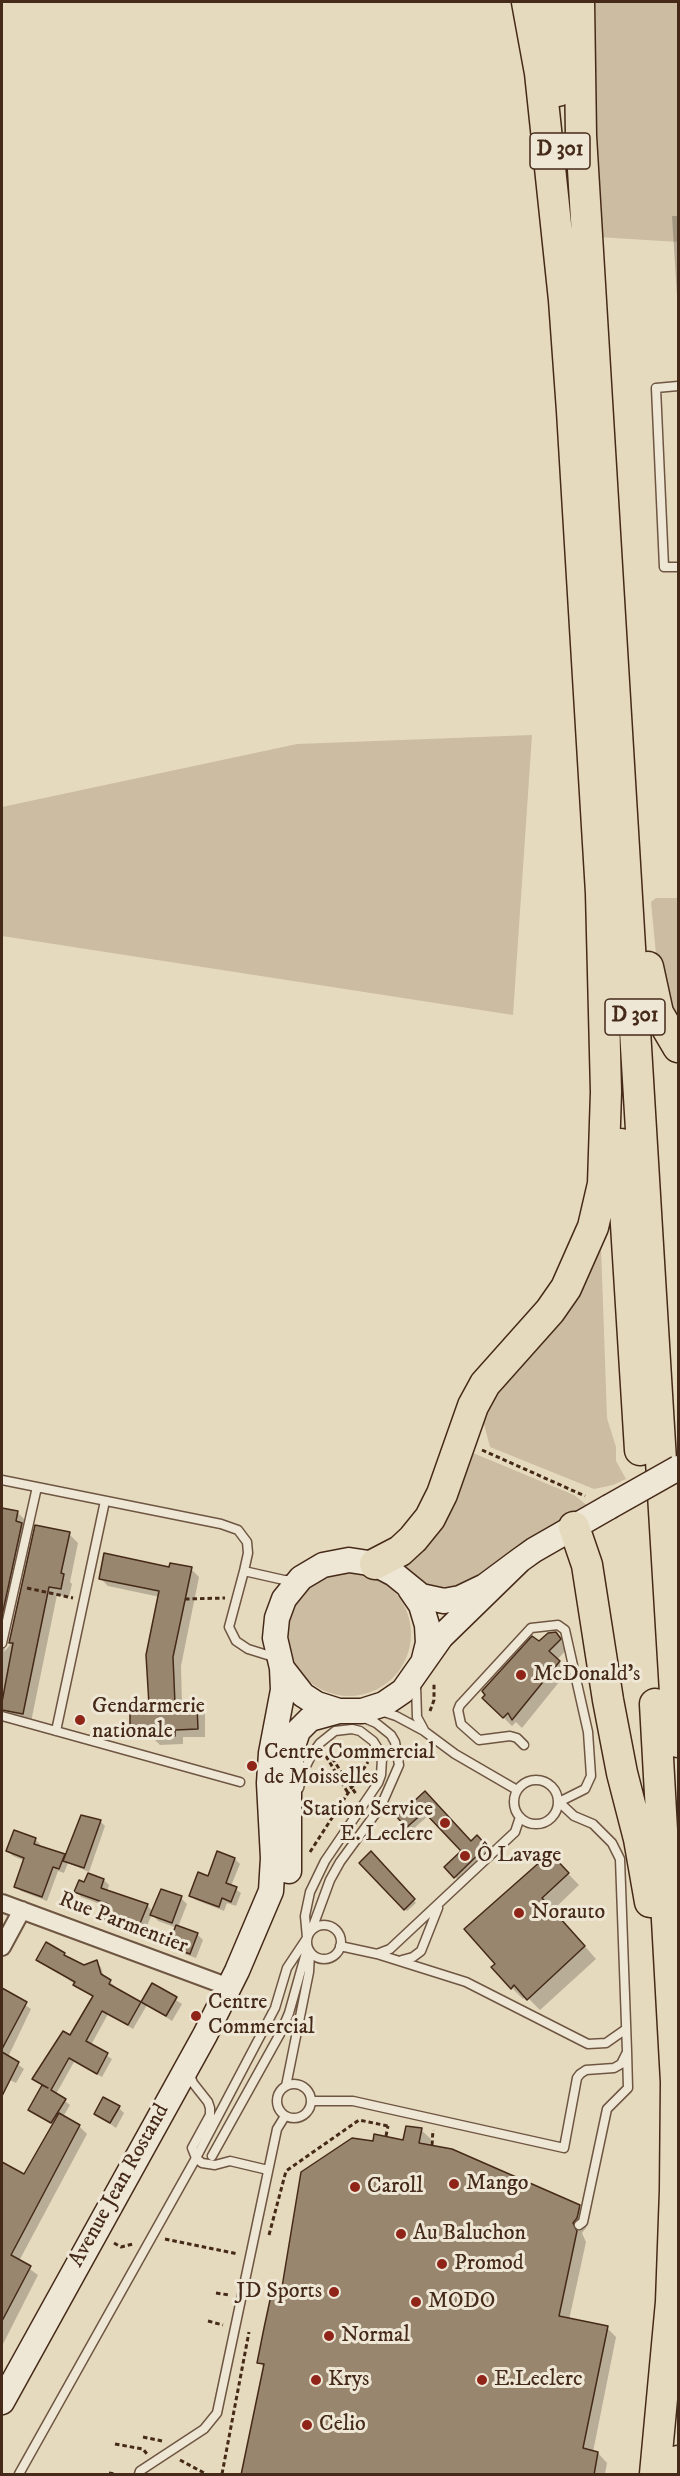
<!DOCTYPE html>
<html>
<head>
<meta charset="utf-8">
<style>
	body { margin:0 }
	#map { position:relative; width:680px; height:2476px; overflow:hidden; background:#e6dabe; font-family:"IM FELL DW Pica",serif }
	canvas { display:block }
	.frame { position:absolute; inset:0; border:3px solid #462a19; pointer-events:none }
</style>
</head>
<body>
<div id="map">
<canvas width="680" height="2476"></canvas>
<div class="frame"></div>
</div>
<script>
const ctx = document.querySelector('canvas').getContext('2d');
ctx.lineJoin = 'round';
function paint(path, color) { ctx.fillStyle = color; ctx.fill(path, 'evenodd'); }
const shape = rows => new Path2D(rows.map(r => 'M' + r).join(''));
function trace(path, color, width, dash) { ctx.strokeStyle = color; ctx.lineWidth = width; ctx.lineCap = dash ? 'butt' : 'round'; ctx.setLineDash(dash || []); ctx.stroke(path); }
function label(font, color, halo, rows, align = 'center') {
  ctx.font = font + ' "IM FELL DW Pica",serif'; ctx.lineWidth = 6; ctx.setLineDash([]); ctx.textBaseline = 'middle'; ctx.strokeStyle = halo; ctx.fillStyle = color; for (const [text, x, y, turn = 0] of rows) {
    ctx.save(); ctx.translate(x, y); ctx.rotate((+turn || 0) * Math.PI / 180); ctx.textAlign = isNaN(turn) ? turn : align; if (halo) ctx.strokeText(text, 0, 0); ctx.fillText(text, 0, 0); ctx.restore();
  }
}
paint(shape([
	[579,2,678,2,678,242,598,237],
	[532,735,513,1015,2,936,2,807,297,744],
	[656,898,678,898,678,1019,675,1015,658,975,651,902],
	[601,1246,607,1418,616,1447,616,1461,626,1479,613,1485,594,1489,490,1447,483,1420,488,1401,587,1277],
	[466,1453,473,1453,574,1495,588,1506,462,1592,425,1588,399,1563],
	'287 1634a62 62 0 1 1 124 0a62 62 0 1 1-124 0Z'
]), '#cbbca2');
paint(shape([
	[672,216,678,216,678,312],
	[2,1509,17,1512,26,1521,30,1533,4,1652,10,1645,36,1527,69,1534,78,1543,70,1582,72,1584,69,1597,57,1595,31,1722,10,1718,2,1710,5,1691,2,1690],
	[170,1569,191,1569,199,1577,181,1666,182,1706,197,1705,205,1714,205,1737,183,1737,183,1744,160,1745,153,1738,140,1738,131,1730,150,1706,160,1597,108,1586,100,1578],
	[556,1633,568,1644,568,1648,557,1660,568,1671,522,1728,516,1722,512,1726,484,1698,539,1643],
	[425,1793,471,1843,477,1837,490,1850,458,1880,446,1867,463,1851,429,1815,411,1831,399,1818],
	[100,1821,105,1826,89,1872,68,1863,64,1873,58,1871,47,1901,21,1891,16,1886,25,1861,13,1856,8,1851,35,1839,40,1844,39,1847,66,1857],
	[371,1854,416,1903,407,1911,361,1863],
	[550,1855,579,1885,553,1910,596,1959,540,2010,526,1996,523,1999,512,1988],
	[235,1859,240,1864,231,1886,241,1893,236,1906,227,1903,224,1911,196,1900,191,1895,208,1878],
	[104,1880,109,1885,107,1891,148,1906,153,1912,181,1898,187,1904,178,1927,197,1934,203,1940,196,1958,176,1951,170,1945,177,1928,158,1921,152,1914,145,1931,131,1926,129,1931,110,1924,104,1918,108,1907,81,1897,76,1891,85,1884],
	[64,1954,69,1959,84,1966,96,1962,101,1967,104,1978,115,1986,114,1988,142,2004,153,1985,182,2004,172,2021,147,2005,133,2029,108,2014,91,2045,112,2059,102,2077,74,2062,56,2094,70,2105,63,2117,79,2126,87,2134,19,2261,38,2275,2,2346,2,2164,24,2176,54,2125,30,2110,43,2086,34,2079,71,2037,94,1997,38,1959],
	[4,1991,31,2009,8,2057,24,2069,16,2083,2,2076,2,1996],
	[119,2108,124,2113,116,2128,96,2114],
	[421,2130,431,2139,429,2146,579,2207,589,2216,586,2228,582,2233,586,2242,569,2320,607,2328,616,2337,593,2452,598,2453,607,2463,605,2474,242,2474,265,2369,259,2362,283,2289,374,2143,404,2142]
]), '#0003');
const building = shape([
	[2,1508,18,1511,16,1521,22,1523,2,1616,2,1508],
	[35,1525,70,1532,61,1573,64,1574,61,1589,49,1587,23,1714,2,1710,2,1702,13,1643,9,1643,35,1525],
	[104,1553,169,1567,170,1563,192,1567,173,1657,175,1704,197,1704,198,1729,175,1730,175,1736,150,1738,150,1731,130,1731,130,1706,149,1705,146,1655,159,1591,99,1579,104,1553],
	[556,1632,561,1639,549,1651,560,1661,512,1720,508,1713,503,1718,482,1698,485,1695,482,1691,532,1636,539,1641,548,1633,556,1632],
	[425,1791,471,1841,477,1835,487,1846,454,1878,444,1867,461,1851,424,1812,406,1828,397,1817,425,1791],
	[81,1815,101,1820,84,1868,63,1861,81,1815],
	[14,1830,36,1838,34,1844,65,1854,59,1869,53,1867,42,1897,14,1887,24,1858,6,1851,14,1830],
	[217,1851,235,1858,226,1883,237,1887,231,1902,222,1898,219,1907,189,1896,198,1872,208,1876,217,1851],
	[371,1851,415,1899,404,1910,359,1863,371,1851],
	[550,1853,569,1873,542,1898,585,1946,527,2000,514,1985,511,1989,491,1967,495,1964,464,1929,550,1853],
	[88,1873,104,1879,101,1888,148,1904,139,1926,126,1922,124,1927,103,1919,108,1904,74,1892,79,1880,84,1882,88,1873],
	[161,1889,182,1896,172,1923,150,1915,161,1889],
	[176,1925,198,1933,190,1954,168,1946,176,1925],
	[46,1942,65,1953,64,1955,84,1965,97,1960,101,1974,111,1980,109,1984,141,2002,128,2025,102,2011,86,2041,108,2053,97,2074,69,2058,51,2090,66,2099,51,2123,28,2110,42,2085,48,2088,32,2079,63,2031,70,2035,93,1996,73,1985,75,1982,36,1960,46,1942],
	[152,1983,177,1997,166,2016,141,2002,152,1983],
	[2,1988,27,2002,2,2049,2,1988],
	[2,2052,19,2062,2,2096,2,2052],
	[103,2097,120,2106,110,2123,94,2114,103,2097],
	[59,2113,80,2125,11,2255,31,2266,2,2321,2,2162,24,2174,59,2113],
	[406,2126,422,2128,419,2143,452,2149,580,2205,577,2218,573,2223,577,2231,559,2316,608,2326,583,2448,598,2452,594,2475,241,2475,264,2364,257,2363,264,2328,273,2286,282,2287,301,2172,352,2138,373,2141,374,2134,403,2140,406,2126]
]);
paint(building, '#99866f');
trace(building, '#462a19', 1.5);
const lane = shape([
	[678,386,656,388,664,567,678,567],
	[2,1480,221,1524,238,1530,247,1542,248,1553,244,1571],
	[2,1643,37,1487],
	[277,1658,248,1649,236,1641,229,1627,244,1571,284,1580,295,1580],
	[416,1685,417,1717,424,1730],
	[381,1711,396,1716,424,1731,455,1754,517,1790],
	[2,1716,240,1782],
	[56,1731,105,1501],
	[524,1745,517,1738,510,1736,479,1740,461,1724,458,1710,460,1705,531,1628,558,1625,565,1630,588,1732,591,1776,585,1789,559,1802,574,1816,593,1824,612,1843,620,1859,627,2051,628,2088,607,2109,583,2222,579,2225],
	'514 1802a22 22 0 1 1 44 0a22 22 0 1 1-44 0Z',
	'307 1942a17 17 0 1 1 34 0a17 17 0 1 1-34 0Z',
	[312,1929,330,1880,340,1862,381,1806,399,1765,395,1742,391,1735,376,1723,362,1717],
	[340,1946,377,1954,390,1949,515,1832,520,1817],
	[377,1954,466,1982,588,2044,606,2043,626,2029],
	[402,1960,413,1957,421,1951,438,1908],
	[189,2072,193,2083,208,2102,210,2108,210,2115,192,2148,196,2158,202,2163,215,2165,230,2161,268,2170],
	'277 2101a17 17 0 1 1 34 0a17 17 0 1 1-34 0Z',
	[286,2086,309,1972,310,1953],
	[311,2101,353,2101,564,2148,577,2078,580,2074,586,2070,614,2068,621,2064,626,2054],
	[212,2156,281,2032,289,2013,307,1949],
	[19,2474,196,2158,275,2008,287,1968,307,1938,305,1916,310,1892,325,1861,378,1783,381,1775,382,1759,380,1752,373,1741,360,1731,352,1729,335,1731,320,1743,312,1754,302,1774,299,1788],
	[139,2474,140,2471,204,2429,217,2413,277,2129,285,2116]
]);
const street = shape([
	[2,1903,229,1987],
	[2,1947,22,1910]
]);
const secondary = shape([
	[520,1560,441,1637,403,1691,384,1704,362,1711,339,1711,317,1704,303,1695,282,1668,275,1638,277,1618,284,1599,301,1578,323,1565,349,1560,375,1564,394,1574,421,1596,444,1601,460,1598,485,1586,520,1560,534,1550,609,1507],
	[410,1589,421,1605,427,1625,428,1643,424,1659],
	[289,1871,289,1777,294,1743,298,1731,310,1719,339,1711],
	[2,2402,205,2035,237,1971,271,1891,273,1858,269,1783,271,1753,283,1690,282,1668]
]);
const highway = shape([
	[556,2,558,91],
	[579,2,581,136,678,1742],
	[648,967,658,1013,678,1047],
	[621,1144,640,1450],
	[574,1527,587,1565,608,1700,622,1773,639,1839,650,1902],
	[375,1564,400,1551,413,1539,430,1518,442,1494,473,1406,485,1384,550,1311,566,1288,593,1227,603,1184,606,1092,601,893,572,411,564,300,540,73,527,2],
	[655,2474,671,2302,675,2190,676,2082,655,1704],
	[677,2474,678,2461]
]);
trace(lane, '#6e5642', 11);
trace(street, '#6e5642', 20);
trace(secondary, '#462a19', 27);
trace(highway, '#462a19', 33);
trace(shape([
	[482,1450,585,1496],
	[27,1588,73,1598],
	[185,1599,225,1598],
	[430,1711,434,1700,434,1683],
	[328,1752,356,1794],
	[326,1756,348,1793],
	[310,1852,368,1762],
	[386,2136,388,2126],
	[432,2145,433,2130],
	[269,2235,286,2171,359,2120,388,2126],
	[165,2239,238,2254],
	[114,2243,121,2247,133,2244],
	[216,2293,229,2295],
	[208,2321,223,2325],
	[143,2437,162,2441],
	[115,2444,143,2449,147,2454],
	[180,2460,206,2474],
	[109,2473,116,2474],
	[222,2474,249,2332]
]), '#462a19', 3, [4.5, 3]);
trace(lane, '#efe7d5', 8);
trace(street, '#efe7d5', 16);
trace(secondary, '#efe7d5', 24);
trace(highway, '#e6dabe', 30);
const secondaryBridge = shape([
	[609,1507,678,1468]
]);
trace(secondaryBridge, '#462a19', 27, []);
trace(secondaryBridge, '#efe7d5', 24);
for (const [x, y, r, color] of [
	[521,1675,6,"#8f2418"],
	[80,1720,6,"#8f2418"],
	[252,1766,6,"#8f2418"],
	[445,1823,6,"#8f2418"],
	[465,1856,6,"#8f2418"],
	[519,1913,6,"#8f2418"],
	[196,2016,6,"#8f2418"],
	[454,2184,6,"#8f2418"],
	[355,2187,6,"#8f2418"],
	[401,2234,6,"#8f2418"],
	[442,2264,6,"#8f2418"],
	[334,2292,6,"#8f2418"],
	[416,2302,6,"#8f2418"],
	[329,2336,6,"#8f2418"],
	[316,2380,6,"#8f2418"],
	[482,2380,6,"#8f2418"],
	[307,2425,6,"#8f2418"]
]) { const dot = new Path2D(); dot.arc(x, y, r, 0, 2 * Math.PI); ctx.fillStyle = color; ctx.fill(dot); trace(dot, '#efe7d5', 2); }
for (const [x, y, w] of [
	[560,151,60],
	[635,1017,60]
]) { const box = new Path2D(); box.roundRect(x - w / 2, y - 18, w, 36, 4.5); ctx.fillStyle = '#efe7d5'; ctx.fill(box); trace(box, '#462a19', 1.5); }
label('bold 21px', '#462a19', null, [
	["D 301",560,151],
	["D 301",635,1017]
]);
label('22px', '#462a19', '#efe7d5', [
	["McDonald's",533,1675],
	["Gendarmerie",92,1707],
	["nationale",92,1732],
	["Centre Commercial",264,1753],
	["de Moisselles",264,1778],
	["Station Service",433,1810,"right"],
	["E. Leclerc",433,1835,"right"],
	["Ô Lavage",477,1856],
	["Norauto",531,1913],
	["Centre",208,2003],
	["Commercial",208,2028],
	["Mango",466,2184],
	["Caroll",367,2187],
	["Au Baluchon",413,2234],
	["Promod",454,2264],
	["JD Sports",322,2292,"right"],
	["MODO",428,2302],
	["Normal",341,2336],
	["Krys",328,2380],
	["E.Leclerc",494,2380],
	["Celio",319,2425]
], 'left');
label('22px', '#462a19', '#efe7d5', [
	["Rue Parmentier",123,1924,21],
	["Avenue Jean Rostand",120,2186,-61]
]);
</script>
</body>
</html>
